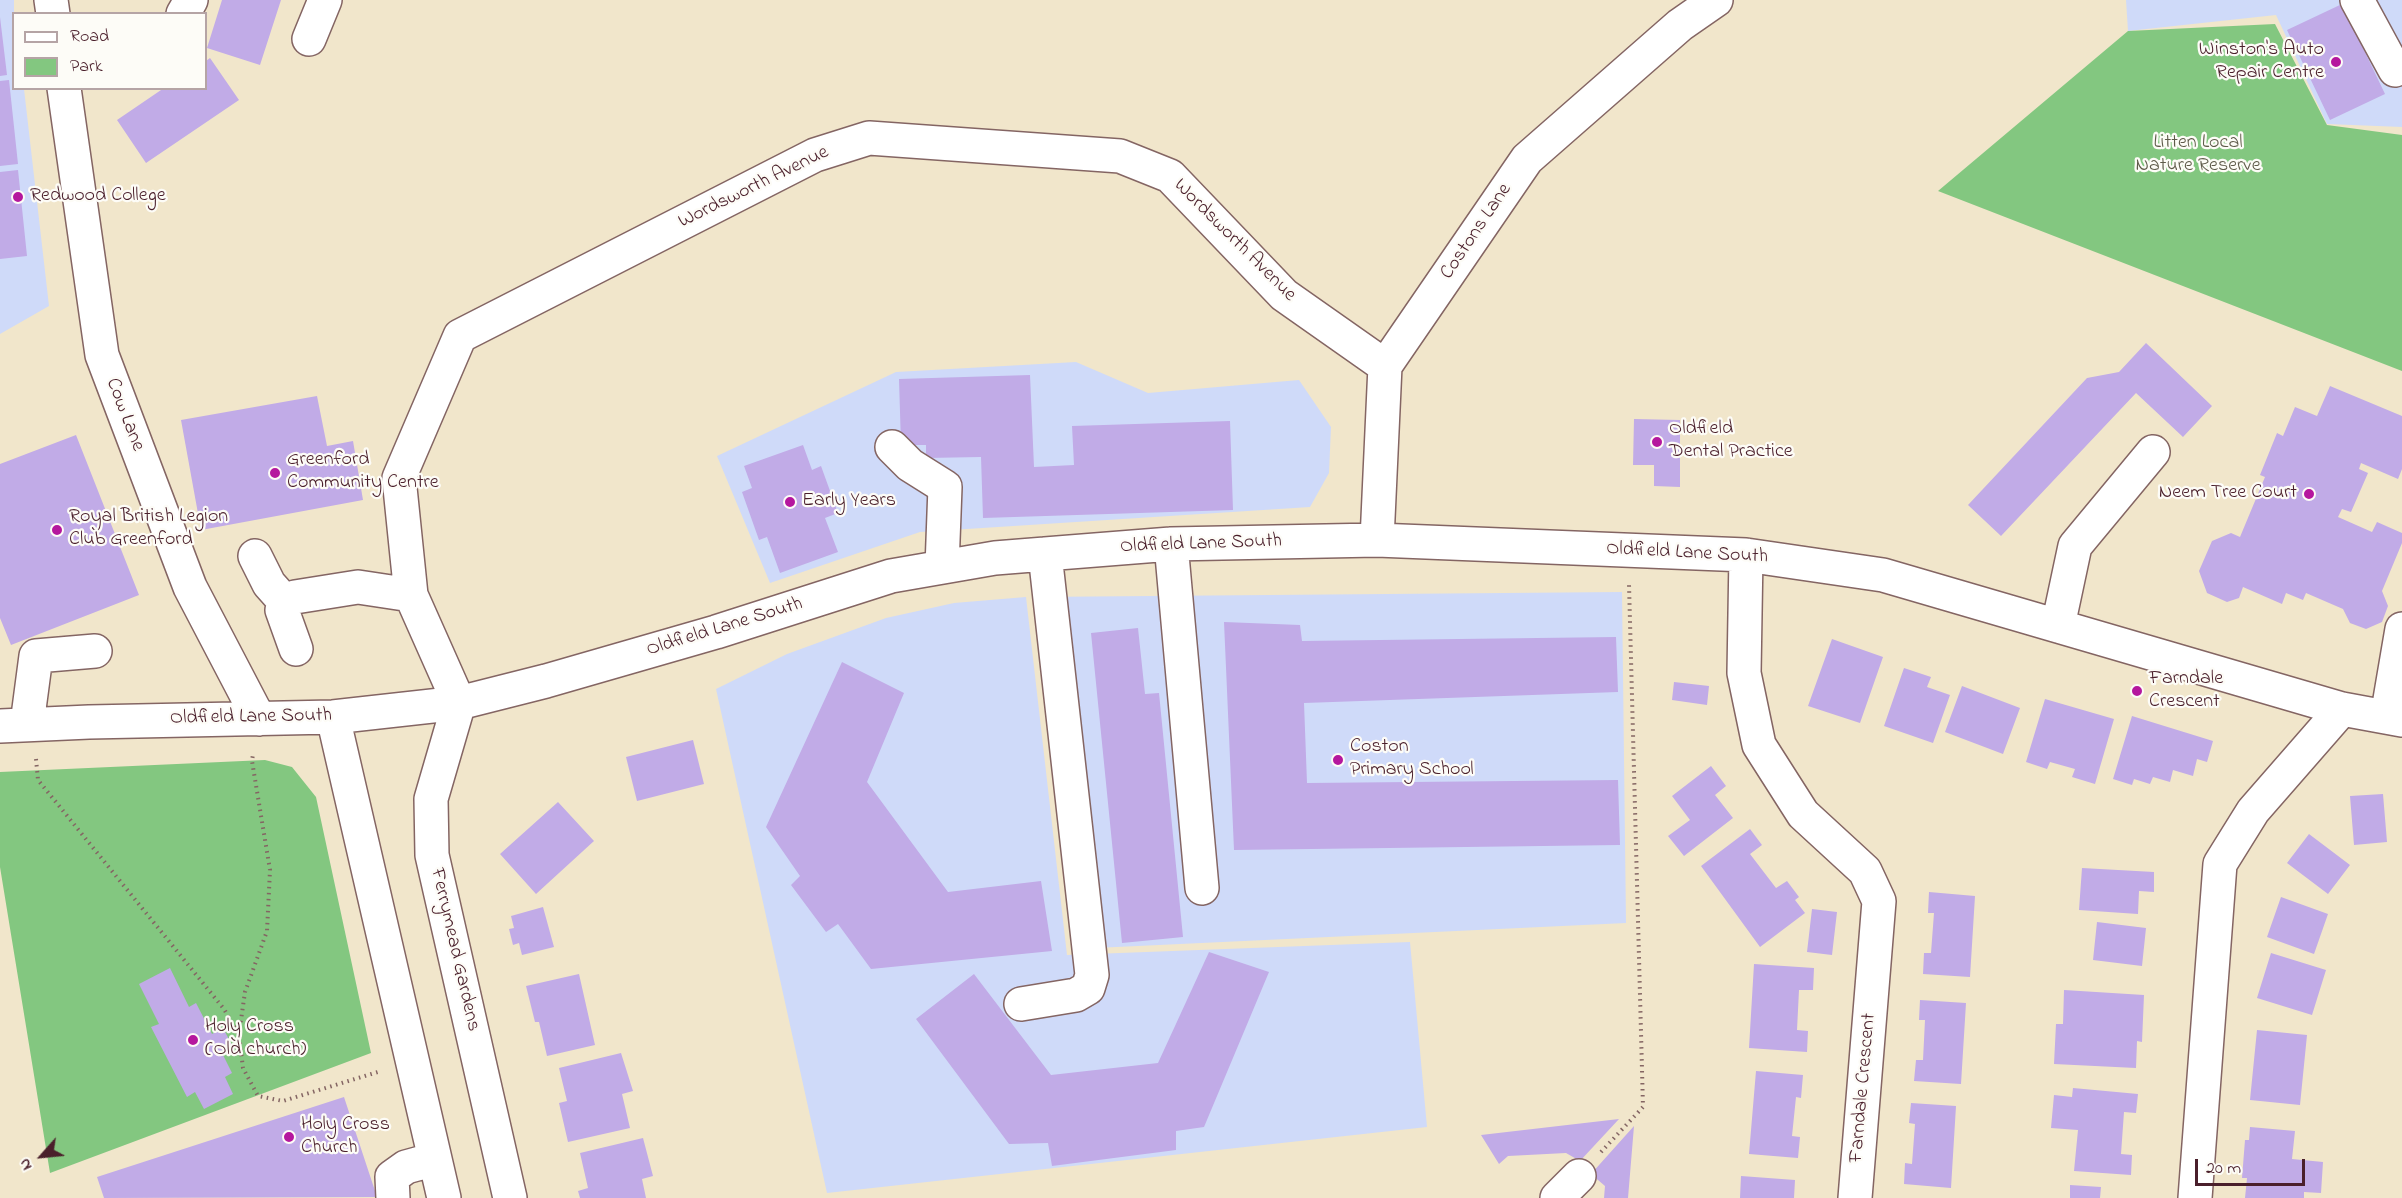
<!DOCTYPE html>
<html>
<head>
<meta charset="utf-8">
<style>
	body { margin:0 }
	#map { position:relative; width:2402px; height:1198px; overflow:hidden; background:#f1e6cb; font-family:"Indie Flower",sans-serif }
	canvas { display:block }
	.legend { position:absolute; left:12px; top:12px; width:195px; height:78px; box-sizing:border-box; background:#fdfcf7; border:2px solid #b5a4a5; margin:0; padding:8px 10px; list-style:none; font-size:18px; color:#4a1f2b }
	.legend li { display:flex; align-items:center; gap:12px; height:30px }
	.legend b { width:30px; border:2px solid #b5a4a5 }
	.north { position:absolute; left:12px; top:1126px; width:60px; height:60px; -webkit-text-stroke:4px #fdfcf7; paint-order:stroke; rotate:243deg; font-size:16px; font-weight:700; line-height:24px; text-align:center; color:#4a1f2b }
	.north::after { content:''; display:block; margin:auto; width:21px; height:27px; background:#4a1f2b; clip-path:polygon(50% 0,100% 100%,50% 72%,0 100%) }
	.scale { position:absolute; left:2195px; top:1159px; width:110px; height:27px; box-sizing:border-box; border:3px solid #4a1f2b; border-top:0; padding-left:8px; font-size:18px; line-height:21px; white-space:nowrap; color:#4a1f2b; -webkit-text-stroke:4px #fdfcf7; paint-order:stroke }
</style>
</head>
<body>
<div id="map">
<canvas width="2402" height="1198"></canvas>
<ul class="legend">
<li><b style="height:8px;background:#fff"></b>Road</li>
<li><b style="height:16px;background:#83c780"></b>Park</li>
</ul>
<div class="north">N</div>
<div class="scale">20 m</div>
</div>
<script>
const ctx = document.querySelector('canvas').getContext('2d');
ctx.lineJoin = 'round';
function paint(path, color) { ctx.fillStyle = color; ctx.fill(path, 'evenodd'); }
const shape = rows => new Path2D(rows.map(r => 'M' + r).join(''));
function trace(path, color, width, dash) { ctx.strokeStyle = color; ctx.lineWidth = width; ctx.lineCap = dash ? 'butt' : 'round'; ctx.setLineDash(dash || []); ctx.stroke(path); }
function label(font, color, halo, rows, align = 'center') {
  ctx.font = font + ' "Indie Flower",sans-serif'; ctx.lineWidth = 4.5; ctx.setLineDash([]); ctx.textBaseline = 'middle'; ctx.strokeStyle = halo; ctx.fillStyle = color; for (const [text, x, y, turn = 0] of rows) {
    ctx.save(); ctx.translate(x, y); ctx.rotate((+turn || 0) * Math.PI / 180); ctx.textAlign = isNaN(turn) ? turn : align; if (halo) ctx.strokeText(text, 0, 0); ctx.fillText(text, 0, 0); ctx.restore();
  }
}
paint(shape([
	[0,0,14,0,14,88,24,89,49,306,0,334],
	[2126,0,2402,0,2402,127,2327,124,2276,15,2128,31],
	[1076,362,1148,393,1299,380,1331,427,1329,473,1310,507,920,532,770,583,717,456,896,372],
	[1622,592,1626,923,1074,949,1033,597],
	[1026,597,1067,955,1410,942,1427,1127,827,1193,716,689,787,654,886,618,954,603]
]), '#cfdaf9');
paint(shape([
	[2275,24,2327,125,2402,135,2402,371,1938,191,2128,31],
	[265,760,292,767,316,797,371,1053,50,1173,0,867,0,772]
]), '#83c780');
paint(shape([
	[222,0,281,0,260,65,207,48],
	[2342,4,2385,94,2330,120,2287,30],
	[0,17,7,75,0,76],
	[210,58,239,100,146,163,117,120,164,88,206,88,206,61],
	[9,80,18,164,0,166,0,81],
	[18,170,27,256,0,259,0,172],
	[2146,343,2212,406,2183,437,2136,393,2001,536,1968,505,2087,378,2119,372],
	[1030,375,1034,467,1074,465,1072,426,1230,421,1233,510,983,518,981,457,926,458,926,445,901,445,899,379],
	[2330,386,2402,416,2402,469,2398,479,2361,463,2359,469,2368,473,2351,512,2342,509,2338,517,2372,532,2377,522,2402,533,2402,543,2382,591,2388,606,2382,622,2366,629,2350,623,2343,609,2306,593,2303,600,2286,593,2282,604,2243,587,2239,598,2227,602,2207,593,2199,571,2212,541,2231,533,2240,537,2265,477,2260,475,2277,433,2283,436,2295,407,2317,416],
	[317,396,327,446,353,441,363,500,201,530,181,420],
	[1634,419,1680,420,1680,487,1654,486,1654,465,1633,465],
	[76,435,139,595,11,645,0,618,0,464],
	[803,445,812,470,821,466,838,513,825,518,838,552,780,573,767,537,759,540,742,492,752,488,744,466],
	[1224,622,1300,625,1302,641,1616,637,1618,692,1304,703,1307,783,1618,780,1620,845,1234,850],
	[1138,628,1145,694,1159,693,1183,937,1122,943,1091,633],
	[1832,639,1883,657,1860,723,1808,706],
	[842,662,904,693,867,782,948,892,1041,881,1052,951,871,969,838,924,826,932,791,885,800,876,766,827],
	[1904,668,1931,677,1927,687,1950,695,1933,743,1884,726],
	[1674,682,1709,686,1707,705,1672,700],
	[1962,686,2020,708,2003,754,1945,732],
	[2045,699,2114,719,2095,784,2072,777,2075,769,2050,762,2047,769,2026,762],
	[2132,716,2213,741,2207,762,2197,759,2193,776,2173,770,2170,782,2153,777,2150,784,2134,779,2132,785,2113,779],
	[693,740,704,784,637,801,626,757],
	[1711,766,1726,786,1715,795,1733,818,1684,856,1668,836,1690,820,1672,796],
	[2383,794,2387,842,2354,845,2350,796],
	[558,802,594,841,536,894,500,854],
	[1750,829,1762,845,1750,854,1776,888,1787,881,1799,897,1795,900,1805,913,1760,947,1701,866],
	[2309,834,2350,865,2328,894,2287,863],
	[2082,868,2154,872,2154,892,2139,891,2138,914,2079,910],
	[1929,892,1975,896,1970,977,1923,974,1924,953,1931,953,1934,913,1928,913],
	[2281,897,2328,914,2314,954,2267,937],
	[543,907,554,947,522,955,519,943,513,945,509,929,514,928,511,916],
	[1812,909,1837,912,1832,955,1807,952],
	[2097,922,2146,928,2142,966,2093,960],
	[1209,952,1269,972,1204,1127,1176,1131,1176,1150,1052,1166,1048,1143,1009,1144,916,1019,974,974,1051,1075,1158,1063],
	[2271,953,2326,970,2312,1015,2257,998],
	[1754,964,1814,968,1813,990,1799,990,1797,1030,1808,1031,1807,1052,1749,1048],
	[170,968,189,1007,196,1003,212,1034,223,1028,232,1045,221,1051,232,1073,225,1077,233,1094,204,1109,195,1092,187,1097,151,1027,159,1024,139,984],
	[579,974,595,1045,547,1056,539,1022,535,1022,526,986],
	[2064,990,2144,995,2142,1042,2137,1041,2136,1068,2054,1064,2056,1024,2063,1024],
	[1920,1000,1966,1003,1961,1084,1914,1081,1916,1060,1923,1060,1925,1020,1919,1020],
	[2257,1030,2307,1035,2300,1105,2250,1100],
	[621,1053,633,1091,622,1094,630,1128,568,1142,559,1103,567,1101,559,1068],
	[1756,1071,1803,1075,1801,1098,1796,1097,1792,1136,1800,1137,1798,1158,1749,1154],
	[2073,1088,2138,1094,2136,1113,2124,1112,2121,1154,2132,1155,2131,1175,2074,1171,2078,1130,2051,1128,2054,1095,2072,1097],
	[344,1097,377,1197,104,1198,97,1177],
	[1911,1103,1956,1106,1951,1188,1904,1184,1905,1163,1912,1164,1915,1124,1909,1123],
	[1619,1119,1580,1161,1566,1153,1508,1156,1499,1164,1481,1135],
	[1634,1126,1628,1198,1604,1198,1605,1186,1591,1174],
	[2250,1127,2295,1131,2292,1159,2323,1162,2321,1193,2304,1192,2304,1198,2245,1198,2247,1178,2242,1178,2245,1140,2249,1140],
	[643,1138,653,1176,642,1179,646,1198,580,1198,578,1191,588,1188,580,1153],
	[1741,1176,1795,1180,1794,1198,1740,1198],
	[2070,1185,2101,1187,2100,1198,2070,1198]
]), '#c1abe7');
const minor = shape([
	[51,0,53,14],
	[2357,0,2395,70],
	[183,14,191,0],
	[309,39,325,0],
	[64,88,102,355,190,587,259,719],
	[892,447,910,465,945,487,942,567],
	[1377,540,1385,366,1527,159,1680,25,1716,0],
	[1171,544,1202,888],
	[1746,555,1744,673,1759,745,1803,814,1865,871,1879,901,1855,1198],
	[255,556,269,584,285,602],
	[2058,626,2075,546,2153,452],
	[296,649,282,610,285,602,295,597,358,587,411,595],
	[459,703,411,595,399,478,460,336,815,155,869,138,1120,156,1170,176,1284,295,1385,366],
	[459,703,431,799,432,855,510,1198],
	[333,717,444,1198],
	[2387,717,2402,629],
	[27,724,36,656,95,651],
	[0,726,89,722,333,717,459,703,546,681,716,632,891,576,995,558,1045,554,1171,544,1377,540,1746,555,1883,575,2342,709,2402,720],
	[1021,1004,1076,995,1088,988,1092,975,1045,554],
	[393,1198,392,1177,406,1167,435,1159],
	[1557,1198,1579,1176],
	[2195,1198,2220,864,2253,811,2342,709]
]);
trace(minor, '#846563', 36);
trace(shape([
	[36,759,38,780,224,1009,239,1035,243,1068,258,1096,283,1101,381,1071],
	[239,1034,245,992,267,931,270,870,252,761,253,754],
	[1601,1152,1643,1107,1629,584]
]), '#846563', 4, [1.5, 4.5]);
trace(minor, '#fff', 33);
for (const [x, y, r, color] of [
	[2336,62,6,"#b5179e"],
	[18,197,6,"#b5179e"],
	[1657,442,6,"#b5179e"],
	[275,473,6,"#b5179e"],
	[2309,494,6,"#b5179e"],
	[790,502,6,"#b5179e"],
	[57,530,6,"#b5179e"],
	[2137,691,6,"#b5179e"],
	[1338,760,6,"#b5179e"],
	[193,1040,6,"#b5179e"],
	[289,1137,6,"#b5179e"]
]) { const dot = new Path2D(); dot.arc(x, y, r, 0, 2 * Math.PI); ctx.fillStyle = color; ctx.fill(dot); trace(dot, '#fdfcf7', 2); }
label('20px', '#4a1f2b', '#fdfcf7', [
	["Winston's Auto",2324,51,"right"],
	["Repair Centre",2324,74,"right"],
	["Redwood College",30,197],
	["Oldfield",1669,430],
	["Dental Practice",1669,453],
	["Greenford",287,461],
	["Community Centre",287,484],
	["Neem Tree Court",2297,494,"right"],
	["Early Years",802,502],
	["Royal British Legion",69,518],
	["Club Greenford",69,541],
	["Farndale",2149,680],
	["Crescent",2149,703],
	["Coston",1350,748],
	["Primary School",1350,771],
	["Holy Cross",205,1028],
	["(Old church)",205,1051],
	["Holy Cross",301,1126],
	["Church",301,1149]
], 'left');
label('20px', '#5e5a49', '#fdfcf7', [
	["Litten Local",2198,144],
	["Nature Reserve",2198,167]
]);
label('20px', '#4a1f2b', '#fdfcf7', [
	["Wordsworth Avenue",754,188,-26],
	["Costons Lane",1477,232,-56],
	["Wordsworth Avenue",1234,241,45],
	["Cow Lane",124,415,69],
	["Oldfield Lane South",1201,545,-2],
	["Oldfield Lane South",1687,554,3],
	["Oldfield Lane South",725,628,-17],
	["Oldfield Lane South",251,718,-1],
	["Ferrymead Gardens",454,950,77],
	["Farndale Crescent",1864,1088,-85]
]);
</script>
</body>
</html>
